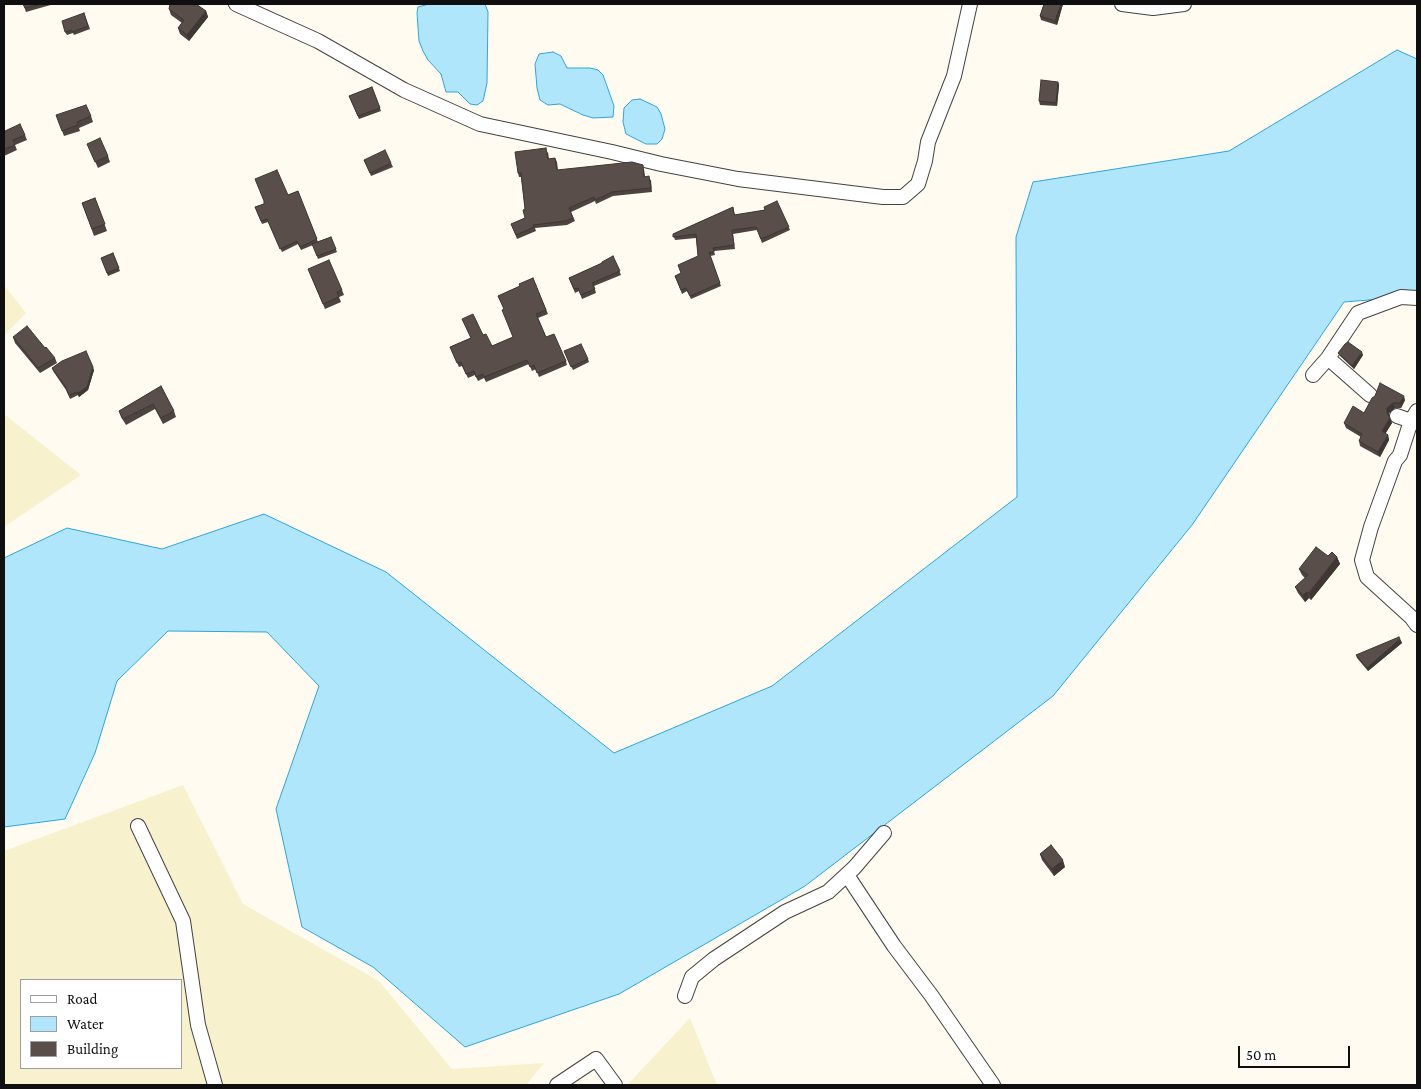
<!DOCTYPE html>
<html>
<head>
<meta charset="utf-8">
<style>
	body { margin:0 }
	#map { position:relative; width:1421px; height:1089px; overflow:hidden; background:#fffbf0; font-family:"Crimson Pro",serif }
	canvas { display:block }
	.frame { position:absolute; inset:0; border:5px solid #0f0f0f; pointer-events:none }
	.legend { position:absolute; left:20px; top:979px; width:162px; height:90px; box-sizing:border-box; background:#fff; border:1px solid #9f9f9f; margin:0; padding:6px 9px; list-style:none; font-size:15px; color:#0f0f0f }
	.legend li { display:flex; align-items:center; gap:10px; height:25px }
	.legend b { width:25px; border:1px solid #9f9f9f }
	.scale { position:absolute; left:1238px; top:1046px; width:112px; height:22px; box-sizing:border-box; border:2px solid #0f0f0f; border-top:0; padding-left:6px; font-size:15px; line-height:18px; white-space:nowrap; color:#0f0f0f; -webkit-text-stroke:4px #fff; paint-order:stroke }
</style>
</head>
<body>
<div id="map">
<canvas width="1421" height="1089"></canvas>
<div class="frame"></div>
<ul class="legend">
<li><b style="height:6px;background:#fff"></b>Road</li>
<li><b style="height:14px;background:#afe6fc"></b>Water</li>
<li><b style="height:14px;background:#594e4a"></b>Building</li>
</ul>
<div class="scale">50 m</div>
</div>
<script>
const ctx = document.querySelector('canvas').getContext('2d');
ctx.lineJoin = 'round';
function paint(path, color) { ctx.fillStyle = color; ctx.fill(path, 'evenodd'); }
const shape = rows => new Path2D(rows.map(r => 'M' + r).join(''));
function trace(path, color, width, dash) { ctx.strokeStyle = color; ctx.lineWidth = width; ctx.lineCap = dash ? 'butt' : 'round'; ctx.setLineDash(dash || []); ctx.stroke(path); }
paint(shape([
	[4,285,26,313,4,336],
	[4,414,81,475,4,527],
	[183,785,243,904,379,981,452,1069,544,1063,526,1085,4,1085,4,851],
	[21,980,181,980,181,1068,21,1068],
	[690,1018,717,1085,629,1085,628,1084]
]), '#f8f1cd');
const water = shape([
	[429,4,485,4,488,12,487,83,483,101,477,105,470,104,458,92,446,92,441,74,428,60,423,51,419,41,417,13,418,7,429,4],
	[1397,50,1417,59,1417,296,1344,302,1192,525,1053,696,805,886,619,994,465,1047,373,967,302,927,276,809,319,686,267,632,168,631,117,681,95,753,65,819,4,827,4,558,67,528,162,549,264,514,386,572,614,753,772,686,1017,497,1016,237,1033,182,1229,151,1397,50],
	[553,52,561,56,567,68,590,68,598,70,603,75,614,106,613,117,593,118,583,115,560,104,548,105,540,100,537,88,535,64,539,54,553,52],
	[640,99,657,107,661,114,665,129,662,139,657,144,646,144,626,134,623,122,624,108,632,100,640,99]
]);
paint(water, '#afe6fc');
trace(water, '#2ea5db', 1);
const minor = shape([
	[236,4,318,41,404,90,480,124,612,152,661,164,738,179,883,197,903,197,918,184,925,161,928,142,954,76,970,4],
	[1122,4,1153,8,1184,4],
	[1328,358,1358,313,1401,297,1417,298],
	[1313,375,1328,358,1370,395],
	[1417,411,1411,421,1400,455,1395,461,1371,527,1362,560,1367,577,1411,617,1417,625],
	[1397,416,1417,423],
	[138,826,183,921,198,1025,215,1085],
	[847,875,894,946,931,995,993,1085],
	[685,996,692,977,714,959,785,912,828,892,854,868,884,833],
	[557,1085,596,1059,615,1085]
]);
trace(minor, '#424242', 16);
trace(minor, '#fff', 14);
paint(shape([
	[23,4,54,4,26,12],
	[1044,4,1063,4,1057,25,1041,20,1040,16],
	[194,6,206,11,208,17,189,41,180,34,178,28,182,23,171,15,169,9],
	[84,13,90,29,74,35,73,33,67,35,65,32],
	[1058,82,1059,85,1057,106,1040,105,1039,101],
	[372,87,381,111,359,119,349,96],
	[56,115,91,116,93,122,79,128,80,131,64,136],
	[4,133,25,135,27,140,15,145,17,150,4,156],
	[87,144,108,156,110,162,98,168],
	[548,152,549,159,555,158,557,162,558,170,644,169,645,177,651,180,652,192,613,196,596,204,595,201,571,212,575,221,567,225,535,228,536,231,517,239,511,224,525,218,525,209,521,177,519,177,518,173],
	[364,160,391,163,393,167,371,176],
	[298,191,318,242,331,237,337,252,318,259,313,245,301,250,298,244,282,252,268,222,262,224,255,207],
	[95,198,107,231,94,236,82,203],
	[777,201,790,230,762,243,757,230,733,234,735,249,714,251,715,255,710,256,721,286,691,299,687,291,682,294,675,276,681,273,698,256,696,238,675,240,673,234,733,207,735,215,765,210],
	[113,253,120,271,108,276,101,258],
	[613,256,621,275,594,286,596,293,582,299,579,291,575,293,569,278,602,263],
	[308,269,342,290,344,295,339,297,341,302,325,309],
	[533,278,548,314,538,318,546,337,566,361,567,365,539,377,536,369,532,371,529,364,486,382,484,378,478,381,475,375,468,378,462,366,459,367,450,347,471,338,462,319,483,335,492,346,513,337,504,309,498,296,520,286],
	[13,337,55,358,57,363,40,373,15,343],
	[564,351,588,359,589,362,573,370],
	[1338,353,1363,355,1354,369,1340,356],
	[52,368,94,370,88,390,79,397,78,395,70,399,66,390,53,371],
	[161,386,174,411,176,417,163,424,155,409,126,425,121,417,119,411],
	[1375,396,1405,400,1401,408,1395,408,1389,413,1389,416,1392,423,1385,434,1388,435,1389,440,1380,457,1360,446,1359,441,1361,437,1346,428,1344,423,1364,413],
	[1328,556,1337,557,1340,564,1311,600,1309,598,1305,602,1298,593,1295,587,1305,578,1302,575,1299,569],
	[1400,639,1402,643,1368,671,1357,658,1356,655],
	[1040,854,1065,867,1054,876,1042,860]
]), '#4d4340');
paint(shape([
	[1061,4,1063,4,1057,25,1055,21],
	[206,11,208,17,189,41,187,35],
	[1058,82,1059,85,1057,106,1056,103],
	[1362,352,1363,355,1354,369,1352,366],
	[93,367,94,370,88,390,79,397,78,393],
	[1404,396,1405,400,1401,408,1400,403],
	[1393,403,1395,408,1389,413,1389,418,1387,413,1387,408],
	[1390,418,1392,423,1384,436,1382,431],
	[1388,435,1389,440,1380,457,1378,452],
	[1337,557,1340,564,1311,600,1309,593],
	[1307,592,1309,598,1305,602,1303,595],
	[1400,639,1402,643,1368,671,1367,668],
	[1063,860,1065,867,1054,876,1052,869]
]), '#3e3734');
const building = shape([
	[23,4,41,4,25,8,23,4],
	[170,4,191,4,194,6,196,4,206,11,187,35,178,28,184,20,169,9,170,4],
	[1044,4,1061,4,1055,21,1040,16,1044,4],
	[84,13,88,26,72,32,72,30,65,32,62,21,84,13],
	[1041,80,1058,82,1056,103,1039,101,1041,80],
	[372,87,380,108,358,116,349,96,372,87],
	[86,105,91,116,77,122,78,125,62,131,56,115,86,105],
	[20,124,25,135,13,140,15,145,4,149,4,133,5,133,5,131,20,124],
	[100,138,108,156,95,162,87,144,100,138],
	[546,148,548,159,555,158,557,170,632,162,643,165,644,177,649,176,651,188,612,192,595,200,594,197,569,208,573,218,565,221,533,225,534,227,516,235,511,224,525,218,523,210,525,209,521,173,518,173,515,152,546,148],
	[385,150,391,163,370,173,364,160,385,150],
	[277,170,288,195,298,191,317,239,300,247,297,241,280,249,267,219,261,221,255,207,264,204,264,201,255,179,277,170],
	[95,198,105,224,92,229,82,203,95,198],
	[777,201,789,227,761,239,756,227,732,230,734,245,713,248,714,252,709,252,720,283,690,296,686,288,681,290,675,276,681,273,678,265,698,256,696,234,673,237,673,234,733,207,734,215,765,210,764,207,777,201],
	[331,237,336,249,317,256,312,244,331,237],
	[113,253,119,268,107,273,101,258,113,253],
	[613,256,620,271,592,283,595,289,581,295,578,288,574,289,569,278,602,263,602,262,613,256],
	[329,260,342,290,337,292,339,297,323,304,308,269,329,260],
	[533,278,546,310,536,314,546,337,554,334,566,361,537,373,534,365,530,367,527,360,484,377,483,374,476,377,474,371,466,374,461,362,457,363,450,347,471,338,462,319,473,314,483,335,486,334,492,346,513,337,502,310,504,309,498,296,520,286,519,284,533,278],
	[27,326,45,348,46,347,55,358,38,368,13,337,27,326],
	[1348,342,1362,352,1352,366,1338,353,1345,344,1348,342],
	[581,344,588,359,571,367,564,351,581,344],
	[86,351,93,367,87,387,78,393,77,392,69,395,65,386,52,368,62,361,86,351],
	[1380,383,1404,396,1400,403,1393,403,1387,408,1387,413,1390,418,1382,431,1388,435,1378,452,1359,441,1362,434,1344,423,1353,406,1364,413,1372,398,1375,396,1380,383],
	[161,386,174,411,161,418,153,404,123,419,119,411,161,386],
	[1316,547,1328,556,1332,552,1337,557,1309,593,1307,592,1303,595,1295,587,1308,575,1299,569,1316,547],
	[1399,637,1400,639,1367,668,1356,655,1399,637],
	[1051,845,1063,860,1052,869,1040,854,1051,845]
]);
paint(building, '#594e4a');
trace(building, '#3e3734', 1);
</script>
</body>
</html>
